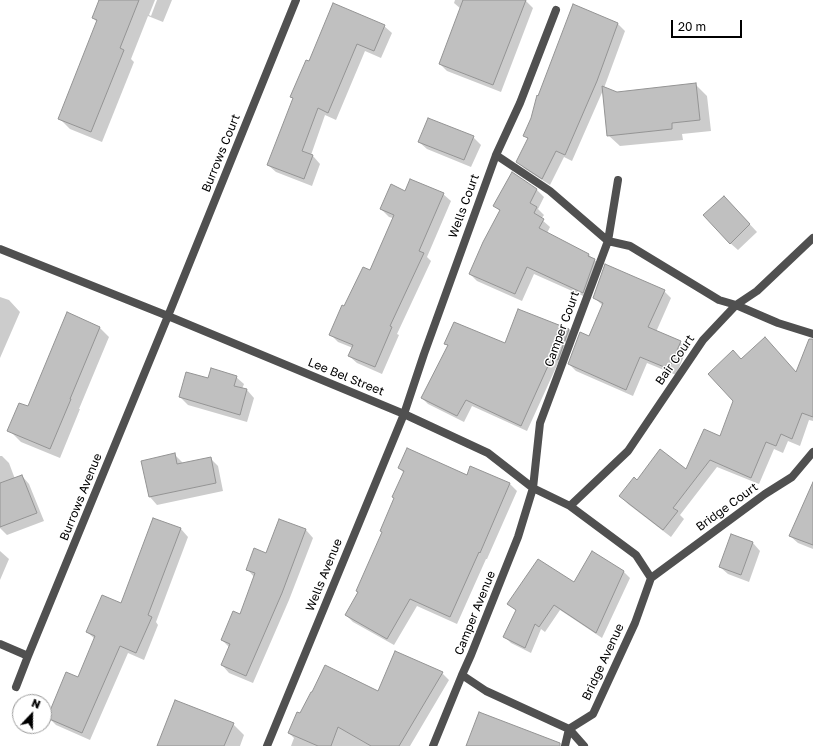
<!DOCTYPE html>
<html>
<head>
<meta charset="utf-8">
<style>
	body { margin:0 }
	#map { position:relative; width:813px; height:746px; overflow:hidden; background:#fff; font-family:"Golos Text",sans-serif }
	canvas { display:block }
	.north { position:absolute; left:12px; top:694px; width:40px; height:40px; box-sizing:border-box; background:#fff; border:1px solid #999; border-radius:50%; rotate:22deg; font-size:11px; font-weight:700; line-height:16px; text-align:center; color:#000 }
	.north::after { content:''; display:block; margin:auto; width:14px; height:18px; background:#000; clip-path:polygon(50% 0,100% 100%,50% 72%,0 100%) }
	.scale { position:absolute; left:671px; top:20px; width:71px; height:18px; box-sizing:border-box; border:2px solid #000; border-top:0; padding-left:5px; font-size:12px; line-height:14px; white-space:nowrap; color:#000; -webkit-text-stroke:3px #fff; paint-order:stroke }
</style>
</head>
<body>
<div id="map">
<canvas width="813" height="746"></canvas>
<div class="north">N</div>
<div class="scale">20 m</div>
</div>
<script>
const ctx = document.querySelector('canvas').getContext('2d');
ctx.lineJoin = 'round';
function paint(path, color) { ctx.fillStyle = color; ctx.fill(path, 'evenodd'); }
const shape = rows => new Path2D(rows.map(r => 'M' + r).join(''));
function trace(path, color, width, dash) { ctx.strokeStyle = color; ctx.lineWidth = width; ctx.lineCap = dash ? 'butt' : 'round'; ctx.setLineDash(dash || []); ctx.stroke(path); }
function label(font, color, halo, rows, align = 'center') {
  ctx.font = font + ' "Golos Text",sans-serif'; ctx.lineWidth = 3; ctx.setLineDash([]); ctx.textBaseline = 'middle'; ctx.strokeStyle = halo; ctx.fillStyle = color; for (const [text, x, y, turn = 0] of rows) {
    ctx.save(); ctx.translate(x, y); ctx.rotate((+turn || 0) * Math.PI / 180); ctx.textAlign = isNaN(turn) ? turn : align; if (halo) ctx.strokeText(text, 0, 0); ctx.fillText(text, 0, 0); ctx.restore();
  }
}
paint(shape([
	[100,0,155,0,149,15,151,16,157,0,172,0,163,22,148,16,131,59,134,62,102,142,70,129,59,118,98,23,93,18],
	[455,0,524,0,526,1,533,8,501,92,447,71,440,64,461,9,454,3],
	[573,6,618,24,625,31,604,88,617,93,696,85,707,96,711,131,682,134,683,140,620,146,608,135,604,88,572,161,564,157,550,185,525,169,518,162,528,139,524,135,532,118,539,97],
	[384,26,392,33,381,58,365,51,336,120,325,115,311,155,313,156,320,164,312,186,276,172,268,165,309,63],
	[473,137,481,145,471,167,427,149,419,142],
	[512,174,537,190,544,197,538,209,544,215,541,219,550,227,547,233,589,255,602,267,590,299,534,274,522,301,477,281,470,274,500,211,494,205],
	[443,194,451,201,427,257,431,261,397,334,399,335,382,374,357,363,349,356,353,348,338,342,330,334,345,307,370,271,393,218,389,217,381,209],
	[731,204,757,232,738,250,730,243],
	[664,291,671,298,656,332,680,342,687,349,676,375,647,363,633,396,576,371,569,364,590,337,603,306,594,297],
	[0,297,9,300,20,312,0,358],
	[519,310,569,329,575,336,564,365,558,363,527,431,472,406,464,422,428,404,422,398,448,346,446,344,506,345],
	[67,314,100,328,109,337,79,409,80,409,60,458,21,442,11,432,28,407],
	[741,360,797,373,813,360,813,421,809,420,800,446,788,441,783,453,774,449,759,484,717,467,680,515,684,519,671,537,628,504,621,496,637,481,687,471,720,437,735,401],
	[236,377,244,384,242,389,247,390,254,398,247,422,188,405,180,397],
	[175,455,182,462,183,464,210,458,218,466,223,491,157,505,150,497,142,462],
	[0,456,2,456,9,463,15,479,22,476,29,484,44,521,7,535,0,528],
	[399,468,467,476,471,468,510,484,517,491,487,559,486,559,457,624,417,606,394,645,353,622,346,615,359,592,383,532,404,473],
	[813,484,813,549,798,543,790,536],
	[154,519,181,529,188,537,156,622,158,625,144,660,128,653,90,740,56,725,48,717,78,678,95,639,87,632,121,605],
	[280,520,306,530,313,538,289,600,253,683,229,673,222,665,230,648,222,640,240,616,255,578,247,569,267,554],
	[732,536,753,543,760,551,749,582,728,574,720,567],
	[0,551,9,559,0,580],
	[593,552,624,572,630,578,602,638,560,610,545,632,541,629,531,653,511,643,505,637,517,611,508,603,574,583],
	[395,653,442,673,449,680,410,746,291,746,294,738,289,733,300,715,378,692],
	[233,724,244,735,240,746,158,746]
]), '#0003');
const building = shape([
	[99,0,139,0,120,48,124,50,91,132,58,119,97,20,92,18,99,0],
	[463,0,526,0,493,85,439,64,463,0],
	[333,3,385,25,374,51,357,44,328,113,318,108,302,151,313,155,304,179,267,165,293,98,290,97,306,60,309,61,333,3],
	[573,4,618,23,597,81,565,155,556,151,542,179,516,162,528,138,523,136,531,118,537,95,538,96,573,4],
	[696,83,700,120,672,123,672,129,607,136,602,86,617,92,696,83],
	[428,118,474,136,464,160,418,142,428,118],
	[512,172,537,189,530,203,537,207,534,213,544,219,539,228,589,254,588,256,595,259,583,293,527,267,515,294,469,274,483,242,500,210,493,206,512,172],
	[410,179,444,193,419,251,424,253,390,326,392,327,375,367,348,356,353,345,329,335,342,305,344,306,363,267,370,270,394,215,380,209,391,184,405,191,410,179],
	[724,196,750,224,730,244,703,215,724,196],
	[605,264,665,290,648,327,681,341,669,369,640,357,626,390,568,364,580,332,589,336,603,303,593,298,605,264],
	[518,309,569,329,558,360,552,357,521,426,466,400,457,416,421,398,448,345,444,344,454,322,505,343,518,309],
	[67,312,100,327,70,399,71,399,50,449,7,431,19,403,28,406,67,312],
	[765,337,796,372,809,339,813,339,813,417,802,413,792,439,781,434,776,446,766,442,751,478,710,460,673,508,678,511,663,530,619,496,634,477,637,480,660,449,686,469,704,429,720,436,733,401,708,374,733,350,741,359,765,337],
	[211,368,237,376,234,386,247,389,240,415,179,397,186,372,208,378,211,368],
	[407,448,467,475,470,466,510,483,480,553,479,552,450,617,410,599,387,639,345,615,358,592,356,591,382,532,380,531,394,498,392,497,404,471,398,468,407,448],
	[175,453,177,464,211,457,216,483,149,497,141,461,175,453],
	[22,475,37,513,0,527,0,483,22,475],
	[813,482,813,545,789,536,813,482],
	[153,518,181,528,148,615,152,617,136,653,120,646,82,733,47,718,66,672,78,677,95,636,86,632,102,595,121,603,153,518],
	[279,519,306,529,282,593,246,676,221,665,230,644,221,640,233,611,240,614,255,573,246,570,254,548,266,553,279,519],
	[731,534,753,542,741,575,719,567,731,534],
	[592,551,624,571,596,633,554,605,539,627,535,624,525,648,503,637,516,610,507,604,538,559,574,582,592,551],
	[395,651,443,672,399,746,371,746,338,727,331,746,318,746,288,733,297,712,300,713,311,692,312,692,325,665,378,691,395,651],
	[175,700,234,723,224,746,157,746,175,700],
	[479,712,560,743,560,746,466,746,479,712]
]);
paint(building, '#c0c0c0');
trace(building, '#949494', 1);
trace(shape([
	[496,155,550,191,608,241,630,246,719,300,736,305,778,323,813,334],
	[0,249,168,316,404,414,488,453,533,488,570,506,636,555,651,578],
	[570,506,628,451,703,340,736,305,757,291,813,238],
	[651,578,765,494,792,477,813,452],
	[0,644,28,656],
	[462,675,486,691,569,729,584,746],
	[16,687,28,656,168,316,296,0],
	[267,746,404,414,424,354,496,155,520,103,556,10],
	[433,746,462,675,471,655,518,537,533,488,540,423,608,241,618,180],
	[565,746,569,729,593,714,635,623,651,578]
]), '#505050', 8);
label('12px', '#000', '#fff', [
	["Burrows Court",221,153,-68],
	["Wells Court",464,206,-70],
	["Camper Court",562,329,-70],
	["Bair Court",675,360,-55],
	["Lee Bel Street",346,377,22],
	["Burrows Avenue",81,497,-68],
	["Bridge Court",727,507,-36],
	["Wells Avenue",324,575,-68],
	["Camper Avenue",475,613,-68],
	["Bridge Avenue",603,662,-65]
]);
</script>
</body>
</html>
